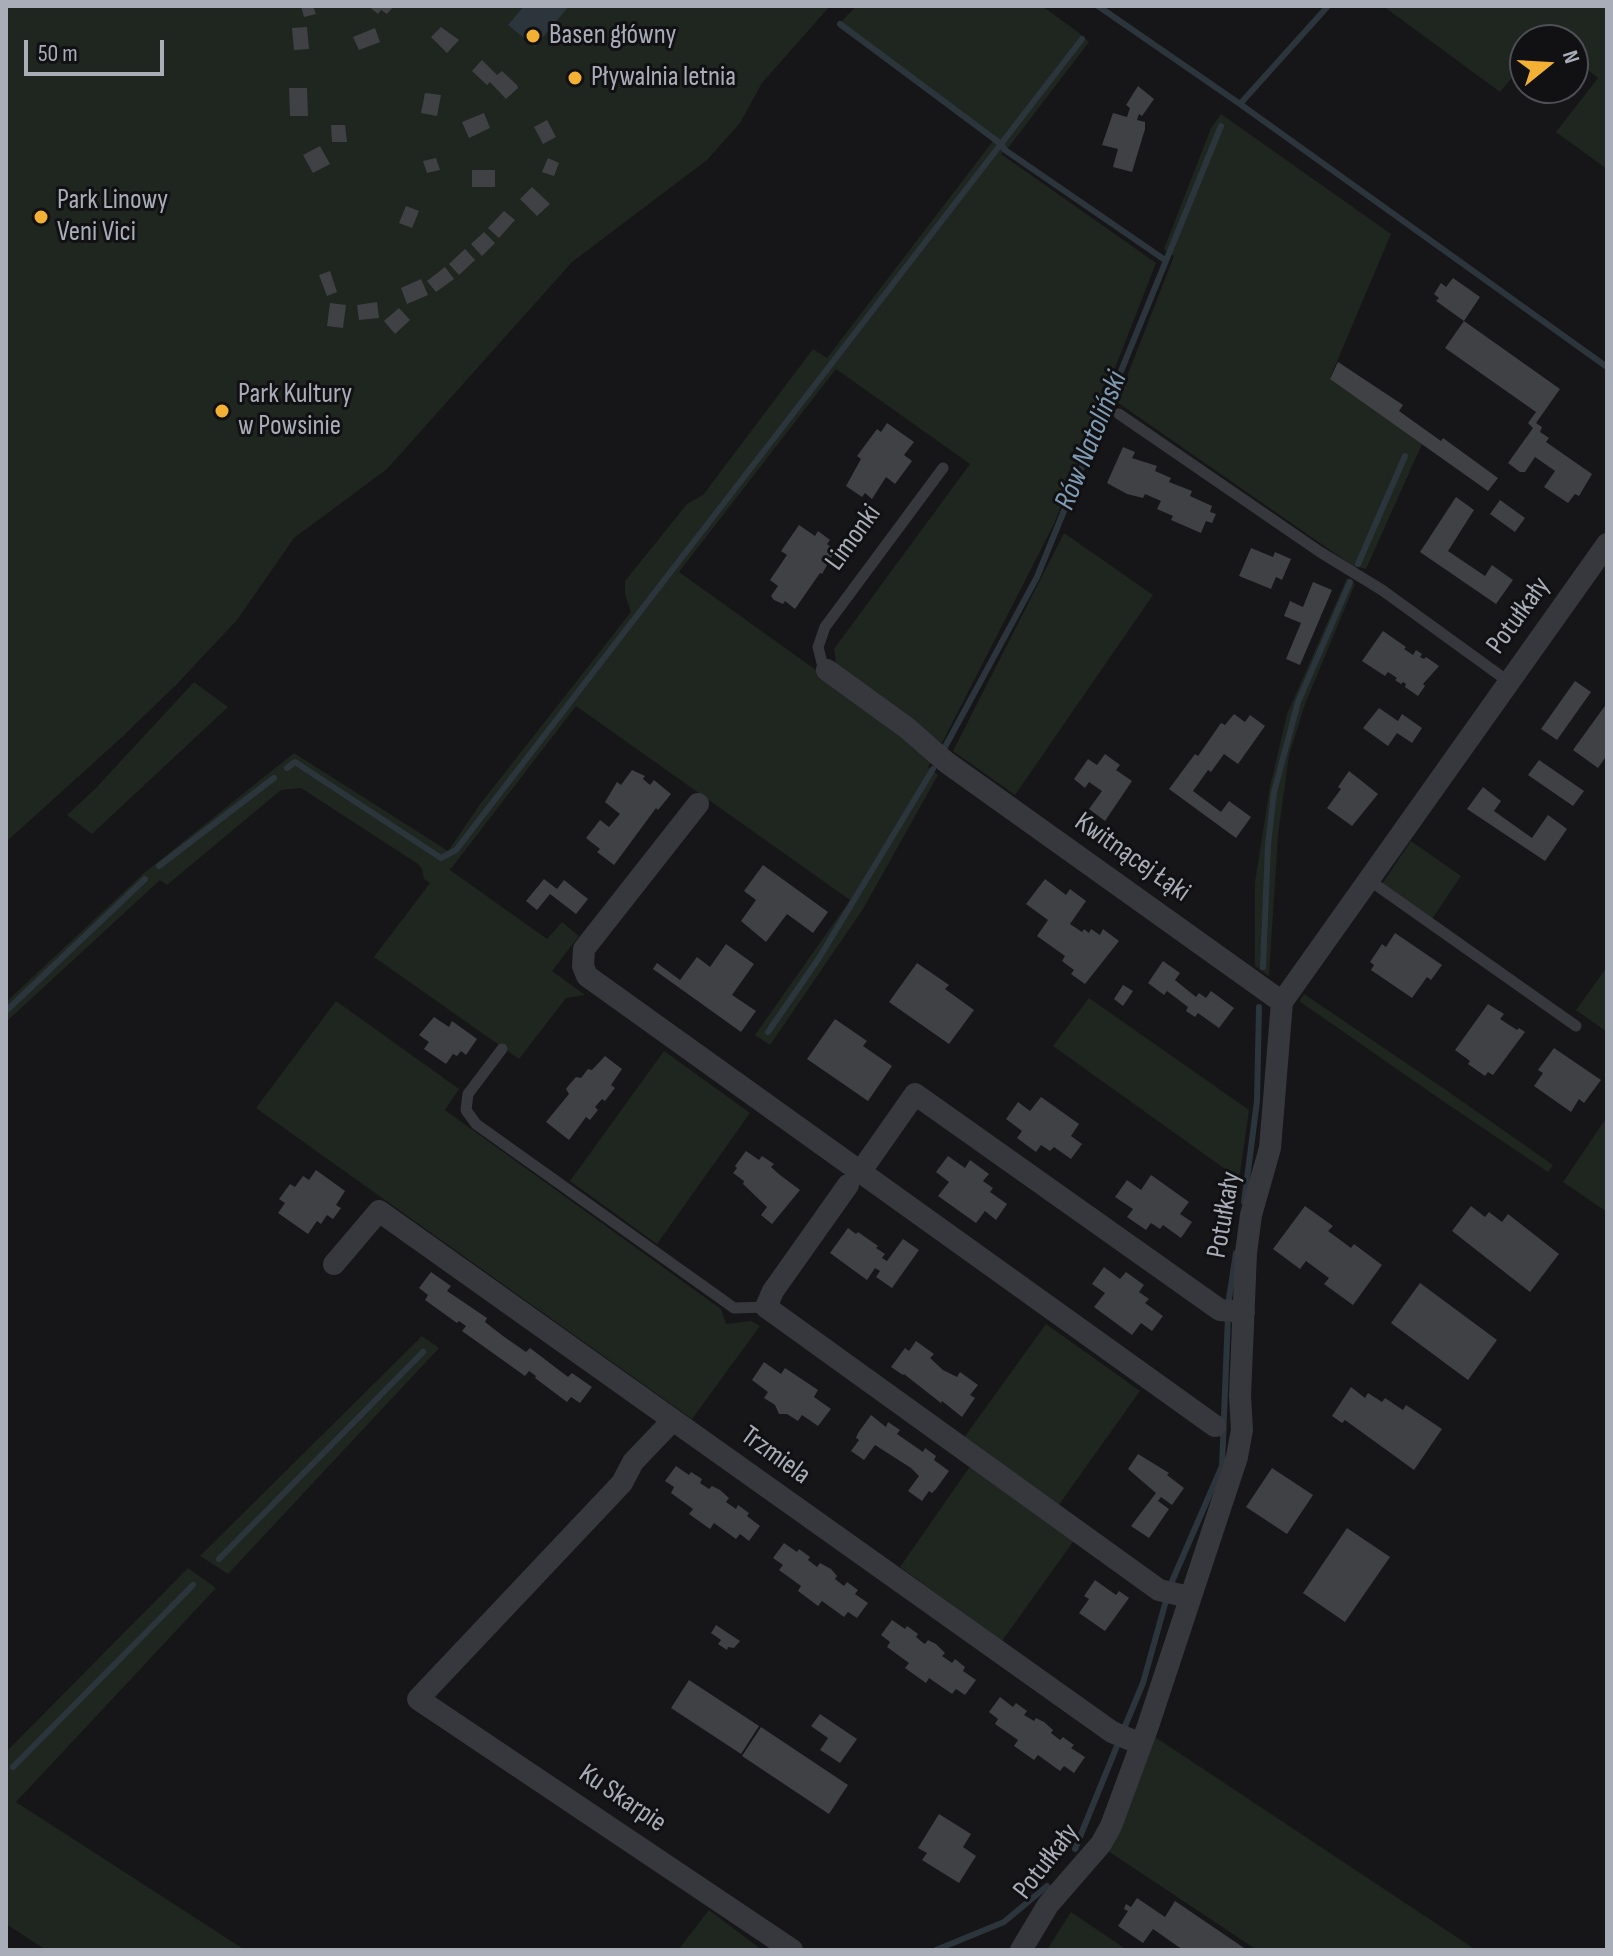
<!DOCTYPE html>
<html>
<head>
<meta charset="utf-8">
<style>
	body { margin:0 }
	#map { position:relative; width:1613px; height:1956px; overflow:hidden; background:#161618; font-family:"Sofia Sans Condensed",sans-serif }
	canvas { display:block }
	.frame { position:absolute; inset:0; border:8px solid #a8adb8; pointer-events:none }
	.north { position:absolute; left:1509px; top:24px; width:80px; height:80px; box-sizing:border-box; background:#111113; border:2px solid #4d4f55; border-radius:50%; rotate:72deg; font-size:22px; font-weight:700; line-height:32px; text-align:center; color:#a8adb8 }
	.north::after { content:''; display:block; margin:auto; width:28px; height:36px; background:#f2b134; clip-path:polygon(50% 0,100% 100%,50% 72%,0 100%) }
	.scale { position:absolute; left:24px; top:40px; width:140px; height:36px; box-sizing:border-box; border:4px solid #a8adb8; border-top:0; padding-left:10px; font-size:24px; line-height:28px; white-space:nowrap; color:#a8adb8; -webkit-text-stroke:6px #111113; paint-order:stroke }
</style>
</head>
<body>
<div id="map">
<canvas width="1613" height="1956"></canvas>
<div class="frame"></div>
<div class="north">N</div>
<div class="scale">50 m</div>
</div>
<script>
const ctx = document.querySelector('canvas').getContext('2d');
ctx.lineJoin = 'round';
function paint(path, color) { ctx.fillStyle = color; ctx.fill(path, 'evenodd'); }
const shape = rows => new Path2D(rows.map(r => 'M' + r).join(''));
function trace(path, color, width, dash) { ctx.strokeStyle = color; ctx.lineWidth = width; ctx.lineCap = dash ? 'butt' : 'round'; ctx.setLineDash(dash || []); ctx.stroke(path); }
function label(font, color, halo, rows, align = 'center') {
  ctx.font = font + ' "Sofia Sans Condensed",sans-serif'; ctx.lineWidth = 6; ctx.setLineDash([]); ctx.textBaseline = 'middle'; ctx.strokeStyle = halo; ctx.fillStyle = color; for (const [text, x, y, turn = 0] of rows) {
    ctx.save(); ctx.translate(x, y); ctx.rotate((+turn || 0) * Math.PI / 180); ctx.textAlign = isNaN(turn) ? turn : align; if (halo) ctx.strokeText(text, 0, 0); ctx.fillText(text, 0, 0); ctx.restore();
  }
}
paint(shape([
	[6,6,830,6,762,83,740,123,707,160,572,262,387,469,294,538,237,620,177,684,121,738,6,842],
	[856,6,1042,6,1078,32,1089,42,1008,148,1001,154,1156,263,1054,524,942,743,837,669,834,649,970,464,836,369,679,572,823,675,933,758,928,767,938,775,863,909,770,1045,755,1035,850,900,576,706,450,870,547,939,562,922,579,936,552,971,585,995,566,998,519,1059,374,957,430,883,424,879,422,869,418,864,301,788,281,790,167,885,160,880,6,1022,6,1002,144,873,294,753,448,851,481,803,631,612,625,594,625,581,687,504,703,495,813,349,827,358,993,141,837,26],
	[1383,6,1607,6,1607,169,1556,132,1598,78,1573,58,1573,40,1550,40,1546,37,1542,40,1525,40,1525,62,1500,92],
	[1221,114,1391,234,1330,378,1422,444,1366,569,1353,566,1117,402,1174,256,1164,249,1211,128],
	[1064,533,1153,595,1015,795,953,751],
	[1347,578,1355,584,1305,704,1289,755,1278,835,1269,976,1255,966,1255,882,1270,787,1287,714],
	[194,682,228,707,92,834,67,815,95,789],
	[1411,841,1461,876,1432,919,1382,884],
	[1607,967,1607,1032,1576,1010],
	[1304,994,1446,1090,1553,1165,1548,1172,1440,1099,1299,1001],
	[1089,998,1249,1110,1239,1179,1053,1046],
	[336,1001,459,1089,445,1110,721,1309,726,1324,751,1321,760,1326,692,1419,256,1108],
	[664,1051,750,1113,657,1244,570,1181],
	[1607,1117,1607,1212,1563,1182],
	[1046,1324,1140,1391,1058,1506,963,1439],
	[422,1336,439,1348,228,1574,200,1556],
	[971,1465,1075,1539,1002,1641,900,1567],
	[188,1568,216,1588,16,1802,245,1950,46,1950,6,1924,6,1752],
	[1152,1735,1476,1950,1257,1950,1108,1851],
	[709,1910,762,1950,678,1950],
	[1071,1912,1127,1950,1047,1950]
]), '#1e261f');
paint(shape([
	[524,6,569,6,535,47,508,25]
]), '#2c353c');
trace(shape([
	[1098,6,1240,104,1607,367],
	[840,24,1001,144,1005,150,1165,260],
	[1240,104,1328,6],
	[1358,564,1405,456],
	[945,747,1037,577,1221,126],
	[287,768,295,762,441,858,456,850,1082,39],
	[159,866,274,778],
	[1263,967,1268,845,1274,792,1298,702,1350,582],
	[6,1011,145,879],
	[768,1032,819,958,933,769],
	[1244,1202,1257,1101,1259,1007],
	[1228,1305,1236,1253],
	[219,1559,423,1352],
	[1170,1586,1222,1466,1228,1316],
	[1123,1731,1143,1683,1167,1597],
	[13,1767,193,1585],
	[1075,1849,1119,1741],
	[936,1950,1004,1922,1047,1886]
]), '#2c353c', 6);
paint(shape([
	[301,6,313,6,316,14,304,17],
	[368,6,394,6,387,14,381,10,378,14],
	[307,27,309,49,294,50,292,28],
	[441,27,459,40,447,53,431,37],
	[375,28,380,42,359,50,353,37],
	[482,60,497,75,502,71,517,85,518,88,506,99,490,82,487,85,472,71],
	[1138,86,1154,99,1142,116,1139,114,1137,120,1145,122,1145,129,1132,172,1113,167,1118,149,1102,145,1113,113,1127,117,1130,108,1126,105],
	[289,88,307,88,308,116,290,116],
	[425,93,441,95,437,116,421,113],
	[484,113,490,128,469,138,462,122],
	[547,120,556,137,543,144,534,127],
	[331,125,345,125,347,142,332,142],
	[320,146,330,164,313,173,303,155],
	[436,158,440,170,427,173,423,161],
	[548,158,559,163,554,176,542,172],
	[472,170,495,170,495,187,472,187],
	[532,187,550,204,537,216,520,199],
	[406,206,419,211,412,228,399,223],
	[504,211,515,220,499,238,488,228],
	[484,232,495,243,482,256,471,244],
	[465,249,475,260,459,275,449,264],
	[445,267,454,279,436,292,427,281],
	[330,271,337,292,327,296,319,275],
	[1453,278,1480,297,1464,321,1436,301,1439,298,1434,294,1441,283,1446,287],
	[421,279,428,295,407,304,401,288],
	[377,302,379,318,359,320,357,305],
	[330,303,346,305,343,328,327,326],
	[399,308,410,320,395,334,384,321],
	[1464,321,1560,389,1536,423,1542,427,1540,432,1549,438,1546,442,1592,474,1579,496,1575,494,1568,503,1544,487,1555,471,1535,457,1525,472,1520,472,1508,463,1533,428,1528,423,1536,412,1445,348],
	[1338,362,1403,405,1399,411,1441,441,1443,438,1498,478,1488,491,1330,379],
	[887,423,914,442,904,455,912,461,895,484,886,477,872,499,865,493,862,497,846,486,861,459,857,456,877,429,881,432],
	[1123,447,1135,452,1132,458,1157,466,1155,471,1171,478,1169,482,1192,491,1190,496,1212,506,1210,512,1216,514,1212,523,1206,521,1201,533,1171,520,1173,516,1157,509,1161,501,1145,494,1143,498,1127,494,1107,483],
	[1456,497,1474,510,1448,551,1485,576,1492,565,1513,580,1496,604,1420,552],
	[1500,500,1525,518,1515,532,1490,514],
	[799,525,815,536,818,531,830,540,827,544,835,551,822,574,820,573,795,609,785,601,783,604,774,600,771,596,778,586,770,580,787,555,781,551],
	[1251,548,1273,557,1275,552,1291,559,1282,580,1276,577,1271,589,1239,576],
	[1313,582,1332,590,1300,665,1286,659,1301,623,1284,616,1290,601,1303,607],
	[1383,631,1406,647,1404,649,1413,655,1416,650,1422,654,1420,657,1424,659,1426,657,1439,666,1423,684,1425,686,1418,696,1405,687,1406,684,1403,682,1401,684,1395,680,1397,678,1388,672,1385,676,1362,661],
	[1575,681,1591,692,1557,740,1541,729],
	[1607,703,1607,755,1598,768,1573,750],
	[1379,708,1398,721,1402,714,1422,728,1412,743,1397,733,1388,746,1363,728],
	[1234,714,1245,722,1250,715,1265,726,1238,764,1224,754,1211,772,1208,770,1193,791,1221,812,1229,801,1251,817,1236,838,1169,789,1195,754,1198,756,1221,723,1225,725],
	[1105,754,1120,765,1116,770,1132,781,1105,821,1089,809,1102,791,1089,782,1085,788,1074,779,1088,759,1097,765],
	[1539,760,1584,791,1573,806,1528,775],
	[632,770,645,776,643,779,650,785,654,780,671,794,658,810,656,808,614,865,597,852,600,849,586,838,600,820,609,827,620,814,605,802,617,782,621,785],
	[1349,771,1378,794,1352,826,1327,808,1341,789,1338,787],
	[1483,787,1501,801,1494,811,1532,838,1548,815,1567,829,1545,861,1467,809],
	[763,865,828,912,813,933,787,914,766,942,741,921,756,900,744,891],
	[544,879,557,889,564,880,588,899,576,914,550,894,537,910,526,901],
	[1045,879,1066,895,1070,889,1086,901,1070,924,1082,932,1084,929,1089,933,1091,929,1100,935,1103,929,1119,941,1085,984,1071,974,1074,970,1062,961,1065,956,1037,936,1048,920,1026,904],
	[1395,933,1442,965,1431,980,1427,977,1412,998,1371,970,1374,965,1370,962,1382,944,1386,947],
	[726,944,754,964,732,995,756,1011,741,1032,653,969,657,963,680,980,697,957,710,967],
	[1163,961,1180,973,1175,980,1196,997,1199,993,1206,998,1211,991,1234,1008,1219,1028,1198,1013,1195,1017,1186,1011,1188,1007,1167,991,1164,995,1148,983],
	[917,963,949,985,945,989,974,1010,949,1044,889,1002],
	[1123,985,1133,991,1123,1006,1114,999],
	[1488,1004,1504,1014,1500,1019,1517,1030,1519,1028,1525,1032,1493,1075,1488,1072,1485,1076,1468,1064,1470,1061,1455,1050],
	[434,1017,449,1027,452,1021,477,1039,466,1055,461,1051,457,1056,453,1054,446,1064,424,1049,429,1042,419,1035],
	[835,1019,867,1041,863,1046,892,1066,868,1101,807,1059],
	[1554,1048,1601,1080,1584,1103,1579,1099,1571,1112,1534,1086,1543,1073,1538,1070],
	[605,1056,622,1069,611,1085,615,1088,605,1101,602,1099,595,1107,598,1110,590,1120,586,1117,569,1140,546,1122,569,1094,566,1089,569,1085,576,1077,581,1078,588,1069,592,1070],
	[1041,1097,1079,1124,1071,1136,1082,1144,1071,1159,1054,1147,1050,1151,1041,1145,1036,1152,1017,1138,1022,1131,1006,1119,1018,1102,1030,1111],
	[746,1151,759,1160,762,1156,774,1164,771,1167,780,1175,800,1190,772,1224,761,1215,767,1207,743,1184,744,1181,733,1173,737,1168,735,1166],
	[948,1156,965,1168,970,1160,989,1174,983,1181,993,1188,990,1192,1007,1204,996,1220,985,1211,976,1223,938,1196,949,1182,936,1172],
	[316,1170,345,1191,336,1205,341,1208,333,1219,327,1215,321,1224,317,1221,308,1234,278,1213,285,1203,279,1199,290,1184,295,1187,303,1176,309,1180],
	[1151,1175,1189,1202,1180,1214,1192,1222,1181,1238,1163,1225,1160,1229,1151,1223,1146,1230,1127,1217,1133,1209,1115,1197,1127,1180,1141,1190],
	[1305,1206,1333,1226,1328,1231,1351,1248,1354,1244,1382,1265,1353,1305,1324,1284,1329,1278,1306,1261,1300,1269,1273,1249],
	[1471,1206,1485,1217,1489,1212,1502,1222,1508,1214,1559,1254,1530,1292,1452,1231],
	[848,1228,856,1234,858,1232,878,1246,876,1248,885,1254,882,1258,887,1261,903,1239,919,1250,892,1288,876,1277,880,1271,875,1268,867,1280,830,1253],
	[1104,1267,1120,1279,1126,1272,1144,1285,1139,1292,1149,1299,1145,1303,1163,1316,1152,1331,1141,1323,1132,1335,1094,1307,1105,1293,1092,1284],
	[431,1272,451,1286,447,1291,487,1318,485,1322,503,1336,526,1352,530,1348,568,1377,572,1373,592,1387,580,1403,571,1397,567,1402,535,1378,536,1376,529,1371,525,1376,462,1331,466,1326,459,1321,457,1323,425,1300,428,1295,419,1288],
	[1420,1283,1497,1340,1468,1380,1391,1323],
	[916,1341,934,1354,930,1358,943,1370,957,1377,960,1372,978,1385,970,1395,975,1398,962,1417,942,1401,941,1403,904,1374,903,1375,891,1367,905,1348,909,1351],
	[764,1362,781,1374,785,1368,818,1390,814,1397,831,1409,818,1426,802,1415,798,1421,787,1414,779,1414,775,1405,764,1398,768,1392,752,1380],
	[1351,1387,1365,1398,1368,1393,1382,1402,1385,1398,1403,1410,1406,1405,1442,1429,1414,1470,1345,1420,1342,1423,1332,1416],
	[871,1415,886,1427,888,1422,900,1430,897,1434,923,1452,925,1448,936,1456,934,1460,949,1471,936,1489,932,1493,929,1491,922,1501,908,1491,919,1476,911,1468,875,1445,864,1460,851,1451,859,1440,856,1438,858,1433],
	[1138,1454,1169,1473,1167,1475,1184,1488,1172,1505,1161,1497,1158,1501,1169,1509,1149,1538,1131,1526,1156,1493,1128,1469],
	[676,1466,689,1475,691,1472,702,1479,700,1483,709,1489,712,1486,720,1490,729,1498,726,1502,736,1509,738,1505,749,1513,747,1516,760,1526,749,1541,740,1534,736,1539,714,1523,710,1529,689,1514,693,1509,671,1493,674,1487,665,1481],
	[1272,1468,1313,1495,1287,1534,1246,1507],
	[1347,1528,1390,1557,1345,1622,1303,1593],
	[784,1543,797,1552,799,1549,810,1557,808,1560,817,1567,820,1563,831,1569,837,1576,835,1579,844,1586,847,1582,858,1590,855,1594,868,1603,857,1618,848,1612,844,1617,822,1601,818,1606,798,1591,801,1586,779,1570,783,1565,773,1558],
	[1095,1580,1116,1595,1119,1591,1129,1598,1105,1631,1079,1613,1089,1599,1084,1596],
	[892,1620,905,1629,907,1626,918,1634,916,1637,922,1642,925,1644,928,1640,936,1644,945,1653,942,1656,952,1663,955,1659,965,1667,963,1671,976,1680,965,1695,956,1689,952,1694,929,1678,926,1683,905,1668,909,1663,887,1647,890,1642,881,1635],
	[716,1625,740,1641,734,1648,728,1647,727,1650,718,1644,721,1640,711,1633],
	[689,1680,759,1726,741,1754,671,1708],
	[1000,1697,1013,1707,1016,1703,1027,1711,1024,1715,1034,1721,1036,1718,1044,1722,1053,1730,1051,1733,1060,1740,1063,1737,1074,1745,1071,1748,1085,1757,1074,1773,1064,1766,1060,1771,1038,1755,1034,1760,1014,1746,1018,1740,995,1724,998,1719,989,1712],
	[820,1714,857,1739,840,1763,820,1750,828,1738,811,1726],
	[761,1727,848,1785,829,1814,742,1756],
	[939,1814,971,1834,963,1847,976,1856,959,1883,922,1860,927,1853,918,1848],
	[1137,1898,1165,1917,1175,1901,1247,1950,1183,1950,1153,1929,1143,1943,1118,1926,1128,1911,1124,1909,1126,1904,1131,1907]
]), '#404145');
trace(shape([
	[1119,414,1320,552,1382,590,1509,682],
	[827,670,822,663,818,647,825,627,943,468],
	[1369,880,1576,1026],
	[502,1049,468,1094,466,1110,476,1124,734,1308,766,1307]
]), '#37383d', 11);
trace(shape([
	[827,670,907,728,946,762,1282,1002],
	[698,804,584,949,583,966,587,976,1215,1426],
	[861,1171,915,1094,1220,1310,1244,1312],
	[848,1185,773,1291,766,1307,1159,1590,1189,1597],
	[334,1264,379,1211,1112,1732,1141,1744],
	[673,1420,633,1462,622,1483,418,1699,792,1950],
	[1021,1950,1048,1905,1101,1844,1111,1826,1148,1726,1237,1457,1242,1430,1240,1396,1246,1253,1251,1215,1270,1148,1282,1002,1607,544]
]), '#37383d', 22);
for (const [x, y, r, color] of [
	[533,36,8,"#f2b134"],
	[575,78,8,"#f2b134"],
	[41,217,8,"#f2b134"],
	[222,411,8,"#f2b134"]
]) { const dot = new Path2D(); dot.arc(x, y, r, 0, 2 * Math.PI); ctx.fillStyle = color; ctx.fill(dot); trace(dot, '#111113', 3); }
label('28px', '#a8adb8', '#111113', [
	["Basen główny",549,36],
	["Pływalnia letnia",591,78],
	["Park Linowy",57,201],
	["Veni Vici",57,233],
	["Park Kultury",238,395],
	["w Powsinie",238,427]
], 'left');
label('28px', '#a8adb8', '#111113', [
	["Limonki",854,538,-54],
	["Potułkały",1519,616,-54],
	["Kwitnącej Łąki",1132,858,35],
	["Potułkały",1225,1215,-80],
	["Trzmiela",775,1456,36],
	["Ku Skarpie",622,1799,34],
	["Potułkały",1047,1862,-52]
]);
label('italic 30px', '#7f9bb3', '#111113', [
	["Rów Natoliński",1092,441,-68]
]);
</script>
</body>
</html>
